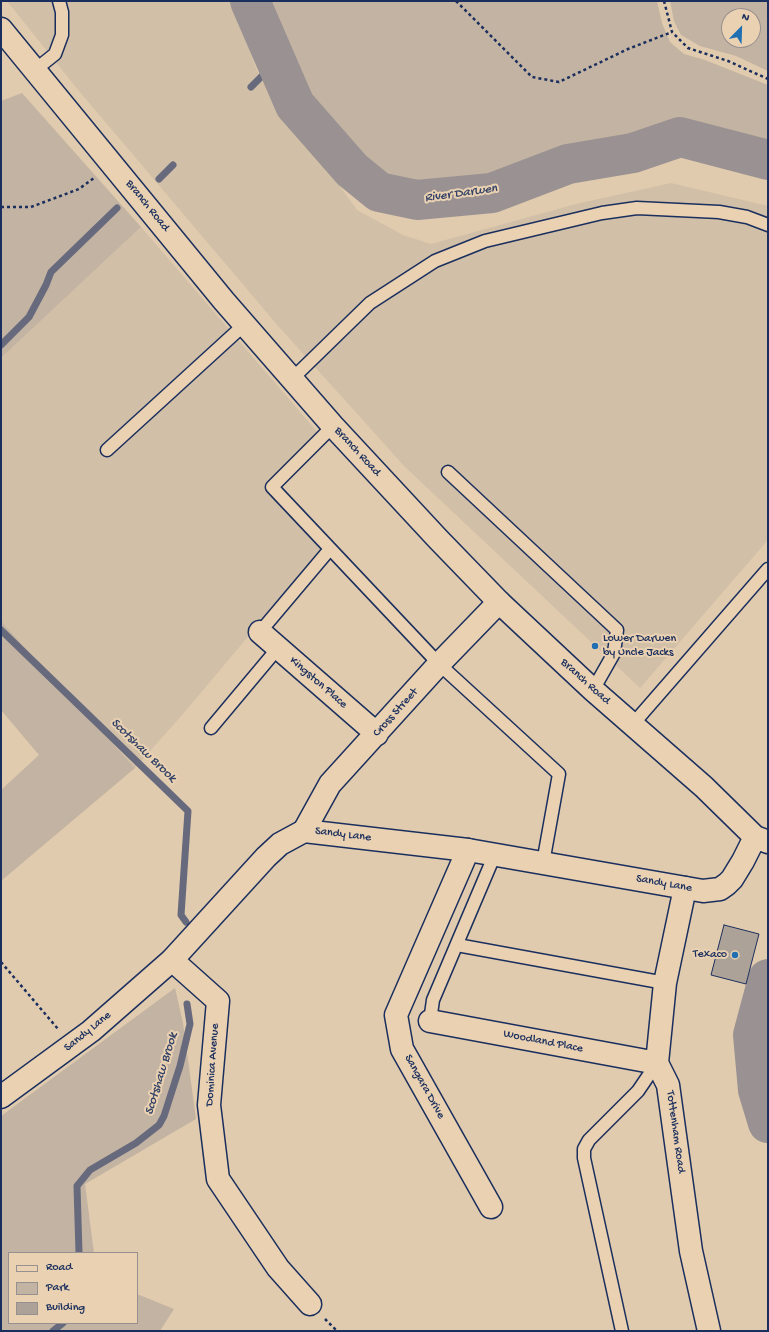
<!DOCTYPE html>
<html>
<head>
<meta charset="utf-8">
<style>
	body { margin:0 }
	#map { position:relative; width:769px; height:1332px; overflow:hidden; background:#e1cbae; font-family:"Gochi Hand",sans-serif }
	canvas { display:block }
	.frame { position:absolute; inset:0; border:2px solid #1b2f5e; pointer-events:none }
	.legend { position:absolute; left:8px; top:1252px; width:130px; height:72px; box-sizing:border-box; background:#e9d1b1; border:1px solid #979090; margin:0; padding:5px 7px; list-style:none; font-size:12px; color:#1b2f5e }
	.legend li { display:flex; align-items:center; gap:8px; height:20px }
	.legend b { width:20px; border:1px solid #979090 }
	.north { position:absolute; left:721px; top:8px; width:40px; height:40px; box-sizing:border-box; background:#e9d1b1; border:1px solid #979090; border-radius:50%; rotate:23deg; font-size:11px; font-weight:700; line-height:16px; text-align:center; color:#1b2f5e }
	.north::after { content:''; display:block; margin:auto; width:14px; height:18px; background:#1f6fb2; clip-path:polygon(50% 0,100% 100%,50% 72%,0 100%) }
</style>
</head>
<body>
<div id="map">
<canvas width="769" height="1332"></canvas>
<div class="frame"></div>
<ul class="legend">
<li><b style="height:5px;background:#e9d1b1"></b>Road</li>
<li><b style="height:11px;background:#c3b3a2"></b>Park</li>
<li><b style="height:11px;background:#aca298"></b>Building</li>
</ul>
<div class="north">N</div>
</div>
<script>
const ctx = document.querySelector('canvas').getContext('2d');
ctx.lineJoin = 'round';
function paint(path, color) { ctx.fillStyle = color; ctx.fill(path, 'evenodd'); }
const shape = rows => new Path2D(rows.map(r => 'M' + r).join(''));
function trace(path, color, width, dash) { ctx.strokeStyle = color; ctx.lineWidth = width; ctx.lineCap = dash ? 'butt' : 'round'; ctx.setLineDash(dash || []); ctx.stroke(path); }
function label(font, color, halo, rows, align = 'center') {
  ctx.font = font + ' "Gochi Hand",sans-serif'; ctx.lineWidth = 4; ctx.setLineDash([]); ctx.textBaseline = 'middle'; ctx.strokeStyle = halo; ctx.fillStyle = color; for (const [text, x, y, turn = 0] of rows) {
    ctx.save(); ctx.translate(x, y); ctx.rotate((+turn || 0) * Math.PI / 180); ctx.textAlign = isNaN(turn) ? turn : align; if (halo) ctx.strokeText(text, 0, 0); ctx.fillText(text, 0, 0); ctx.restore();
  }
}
paint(shape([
	[7,1,232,1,257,71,357,210,403,235,431,244,576,204,671,183,768,206,768,540,640,688,405,467,279,327,79,91],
	[141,227,319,434,264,486,321,550,183,714,135,768,1,621,1,358]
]), '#d1bfa7');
paint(shape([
	[268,1,657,1,662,23,670,42,684,54,705,60,768,85,768,154,681,130,639,143,591,153,488,184,408,190,379,181,348,158,318,116],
	[670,1,768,1,768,71,736,56,700,46,681,35,674,21],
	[729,16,753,16,753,40,729,40],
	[22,93,141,227,1,358,1,101],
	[1,621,135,768,1,881,1,790,39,755,1,710],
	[175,988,183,1023,196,1119,85,1184,94,1253,9,1253,9,1323,137,1323,137,1294,174,1309,160,1331,1,1331,1,1116]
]), '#c3b3a2');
trace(shape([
	[251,87,277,61],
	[159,179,173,165],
	[1,345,29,317,46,285,51,272,117,208],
	[1,630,188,811,181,915,186,922],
	[767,982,768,983],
	[79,1253,77,1186,90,1170,136,1143,159,1125,164,1116,180,1066,190,1024,187,1004],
	[53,1331,63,1323]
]), '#676a7d', 7);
trace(shape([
	[250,1,295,105,352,170,379,192,417,200,492,193,568,164,633,153,680,137,768,160],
	[768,979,753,1035,758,1090,768,1123]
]), '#9a9292', 40);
const building = shape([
	[724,925,759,934,746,984,711,975,724,925]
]);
paint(building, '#aca298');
trace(building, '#1b2f5e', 1);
const lane = shape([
	[35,70,55,54,62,35,62,12,59,1],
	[293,378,370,303,435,261,485,241,602,213,637,208,719,212,747,217,768,225],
	[333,426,272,487,439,664,559,774,543,863],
	[107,450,245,324],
	[448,472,617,630,614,653,593,690],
	[260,632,330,549],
	[633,724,768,569],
	[211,728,278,648],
	[457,945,665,983],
	[430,1021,433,1000,495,854],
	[622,1331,584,1158,584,1149,589,1140,638,1091,657,1063]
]);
const street = shape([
	[260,632,377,734],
	[304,831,330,784,439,664,499,602],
	[468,850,396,1015,402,1049,491,1207],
	[685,888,665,983,657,1063,668,1085,691,1251,709,1331],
	[172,960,218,1001,209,1105,218,1179,278,1268,310,1304],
	[430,1021,657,1063]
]);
const secondary = shape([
	[1,29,224,301,333,426,438,539,499,602,593,690,704,787,755,837,768,842],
	[1,1097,91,1031,172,960,266,857,280,844,304,831,468,850,703,891,720,889,727,884,732,879,743,861,755,837]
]);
trace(lane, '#1b2f5e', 15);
trace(street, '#1b2f5e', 25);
trace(secondary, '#1b2f5e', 25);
trace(shape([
	[456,1,532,77,559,82,628,49,672,32],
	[664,1,672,32,688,48,728,61,768,79],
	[1,207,31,207,79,189,94,178],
	[1,962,58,1029],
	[325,1319,337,1331]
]), '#1b2f5e', 2.5, [3, 3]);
trace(lane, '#e9d1b1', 12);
trace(street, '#e9d1b1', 22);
trace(secondary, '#e9d1b1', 22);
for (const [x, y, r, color] of [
	[595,646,4,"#1f6fb2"],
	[735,955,4,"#1f6fb2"]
]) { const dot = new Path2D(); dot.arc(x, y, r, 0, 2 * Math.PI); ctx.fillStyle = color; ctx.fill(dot); trace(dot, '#e9d1b1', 1.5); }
label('12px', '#1b2f5e', '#e9d1b1', [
	["Branch Road",147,206,51],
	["Branch Road",357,452,47],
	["Branch Road",585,682,42],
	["Kingston Place",318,683,41],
	["Cross Street",396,713,-48],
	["Sandy Lane",343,835,7],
	["Sandy Lane",664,884,10],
	["Sandy Lane",88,1032,-39],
	["Woodland Place",543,1042,11],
	["Dominica Avenue",213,1065,-86],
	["Sangara Drive",424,1087,61],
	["Tottenham Road",675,1132,82]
]);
label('12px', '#1b2f5e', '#e9d1b1', [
	["Lower Darwen",603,639],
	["by Uncle Jacks",603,653],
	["Texaco",727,955,"right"]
], 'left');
label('italic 13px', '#344368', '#e9d1b1', [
	["River Darwen",461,194,-8],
	["Scotshaw Brook",143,751,44],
	["Scotshaw Brook",162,1074,-73]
]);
</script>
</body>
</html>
